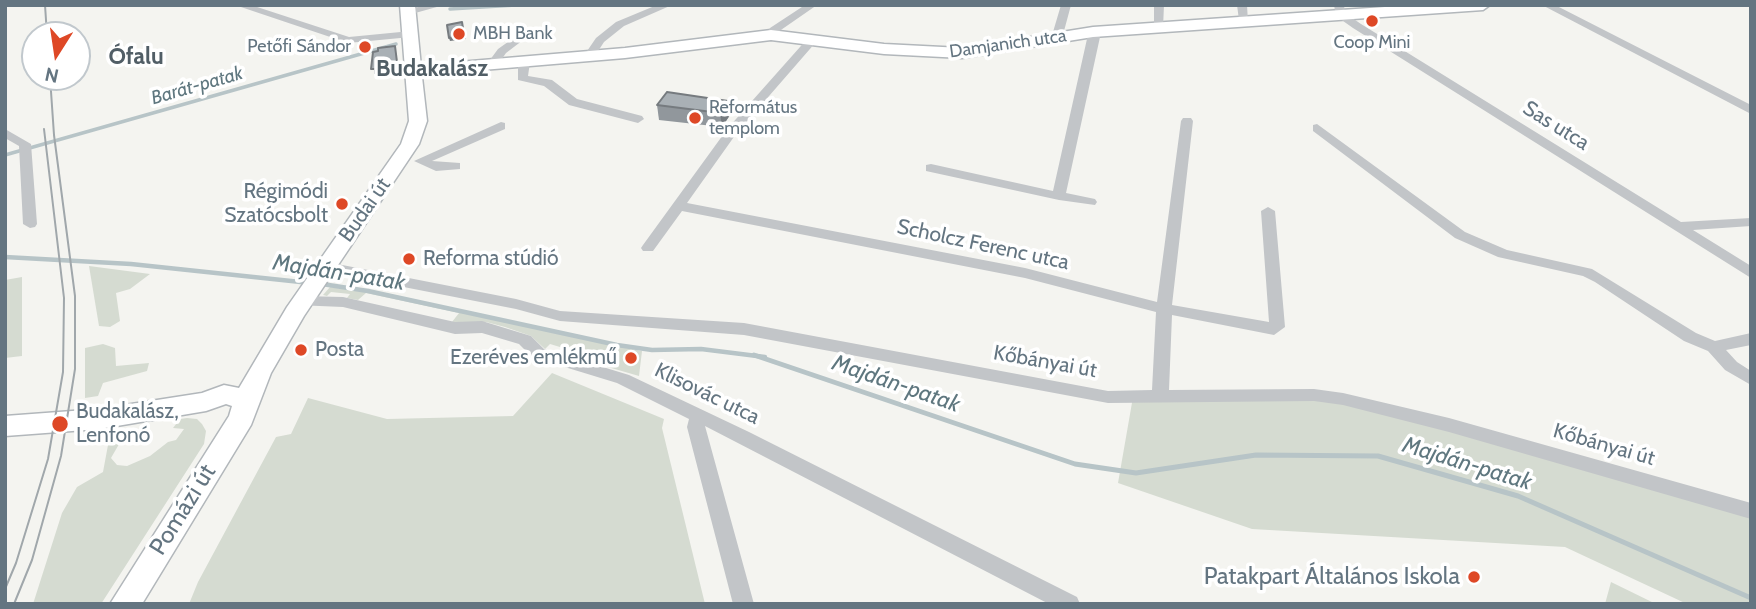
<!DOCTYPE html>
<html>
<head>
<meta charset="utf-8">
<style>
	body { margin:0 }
	#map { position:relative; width:1756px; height:609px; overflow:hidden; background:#f4f4f0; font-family:Cabin,sans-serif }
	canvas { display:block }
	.frame { position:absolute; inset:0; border:7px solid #647581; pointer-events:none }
	.north { position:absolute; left:21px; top:21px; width:70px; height:70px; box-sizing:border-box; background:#fff; border:2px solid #c1c8cd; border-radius:50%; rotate:192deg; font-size:19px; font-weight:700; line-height:28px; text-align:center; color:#647581 }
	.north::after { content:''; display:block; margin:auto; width:24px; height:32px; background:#de4826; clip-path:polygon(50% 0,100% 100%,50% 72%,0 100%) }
</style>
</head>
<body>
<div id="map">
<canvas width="1756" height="609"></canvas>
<div class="frame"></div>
<div class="north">N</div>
</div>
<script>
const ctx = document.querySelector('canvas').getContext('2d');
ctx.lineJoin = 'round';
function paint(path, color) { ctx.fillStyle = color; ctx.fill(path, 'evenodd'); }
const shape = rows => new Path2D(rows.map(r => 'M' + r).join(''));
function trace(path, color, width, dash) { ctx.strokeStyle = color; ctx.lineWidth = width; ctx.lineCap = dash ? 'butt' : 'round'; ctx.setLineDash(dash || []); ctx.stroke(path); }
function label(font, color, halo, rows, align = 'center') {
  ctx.font = font + ' Cabin,sans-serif'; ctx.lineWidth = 7; ctx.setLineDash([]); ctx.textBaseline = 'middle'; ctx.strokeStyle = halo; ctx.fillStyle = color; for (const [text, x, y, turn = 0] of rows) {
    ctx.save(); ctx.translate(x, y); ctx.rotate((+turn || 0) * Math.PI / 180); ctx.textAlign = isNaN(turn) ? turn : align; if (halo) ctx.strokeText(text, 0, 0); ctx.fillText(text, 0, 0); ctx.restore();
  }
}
paint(shape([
	[89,266,150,274,130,289,116,293,120,321,110,327,99,326],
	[22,277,22,356,5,358,5,280],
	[330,287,366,292,642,351,639,376,601,365,603,360,550,344,545,349,531,336,505,327,486,322,452,322,459,313,366,293,358,300,347,298,350,294,331,292,327,296,323,295],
	[103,344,115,348,116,366,149,363,147,371,103,383,98,396,85,398,85,348],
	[552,373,664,419,662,428,705,604,189,604,198,582,276,437,291,434,308,398,387,419,513,416],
	[1314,395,1751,511,1751,604,1687,604,1565,547,1252,529,1118,483,1133,397],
	[187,418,197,419,202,424,206,431,204,444,101,604,33,604,62,513,77,487,103,472,108,445,104,436,126,432,111,458,117,465,127,466,150,456,168,442,176,440,184,429,173,428,180,419],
	[1611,582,1656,604,1605,604]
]), '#d5dbd1');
trace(shape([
	[450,9,516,5],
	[5,155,396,44]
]), '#b7c4c7', 3.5);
trace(shape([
	[5,257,131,264,310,283],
	[322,284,368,291,617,345,652,350,701,349,765,357]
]), '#b7c4c7', 4.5);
trace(shape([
	[754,355,1075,464,1136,473,1256,455,1378,456,1518,496,1751,598]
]), '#b7c4c7', 5);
const secondary = shape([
	[400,5,415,5,421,67,435,64,625,48,771,30,884,44,962,48,1093,27,1414,5,1490,5,1483,10,1093,37,962,58,884,54,771,40,625,58,435,74,422,77,427,121,419,144,304,316,271,373,251,425,142,604,110,604,229,416,232,406,226,404,206,411,99,429,5,436,5,416,99,409,202,393,224,385,239,388,287,307,401,144,409,121,400,5]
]);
trace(secondary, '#b2b7bb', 3);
paint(shape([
	[235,5,251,5,349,37,411,31,416,34,411,37,348,43,235,5],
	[424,5,444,5,408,15,403,12,424,5],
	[657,5,672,5,624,26,604,42,593,59,585,59,583,57,596,38,616,22,657,5],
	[805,5,817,5,778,32,775,37,767,37,766,35,770,28,805,5],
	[1061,5,1071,5,1064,31,1066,35,1061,38,1053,32,1061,5],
	[1154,5,1164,5,1163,28,1154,26,1154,5],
	[1237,5,1247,5,1248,22,1239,20,1237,5],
	[1334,5,1344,5,1345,13,1361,24,1681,222,1751,218,1751,226,1693,230,1751,266,1751,278,1353,28,1336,16,1334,5],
	[1542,5,1555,5,1751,105,1751,114,1542,5],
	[1089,30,1097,30,1100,37,1066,193,1095,199,1097,202,1095,205,1059,200,926,171,926,165,931,164,1053,191,1089,30],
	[522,32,531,34,506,53,497,66,489,66,487,64,498,49,522,32],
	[812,37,816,38,816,42,736,134,687,203,1025,268,1157,302,1181,121,1183,118,1191,118,1193,121,1172,305,1269,322,1261,211,1268,207,1275,211,1285,327,1274,335,1172,315,1169,390,1314,389,1343,393,1449,418,1751,503,1751,519,1449,432,1343,405,1314,401,1108,403,744,335,560,321,516,309,327,272,319,267,327,262,516,299,560,311,744,323,1108,391,1152,390,1156,312,1025,278,682,211,653,251,643,251,641,248,643,245,728,128,808,38,812,37],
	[524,59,530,62,528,76,552,80,577,99,642,116,644,119,638,123,569,105,544,86,518,80,518,62,524,59],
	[501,122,505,123,505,129,432,161,460,163,460,169,436,171,414,161,501,122],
	[1317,124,1465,232,1507,250,1592,269,1696,333,1715,341,1751,333,1751,345,1726,350,1737,362,1751,371,1751,385,1725,370,1708,351,1684,341,1595,282,1583,276,1498,257,1455,238,1313,131,1313,125,1317,124],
	[5,129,31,144,37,224,35,227,30,228,23,224,19,146,5,138,5,129],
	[302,296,343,297,455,322,482,321,531,336,544,349,629,375,749,432,1077,597,1080,604,1049,604,705,426,754,604,733,604,687,427,689,419,617,383,532,357,519,344,482,333,455,334,343,307,296,305,294,301,296,297,302,296]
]), '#c2c5c8');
paint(secondary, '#fff');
trace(shape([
	[45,5,47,35],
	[5,589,16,563,48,459,63,372,64,298,44,129],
	[14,604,32,560,61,456,75,369,75,296,54,135,50,77]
]), '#a0a7ab', 2);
paint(shape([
	[667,92,730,115,722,127,659,120,657,105]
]), '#91979c');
paint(shape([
	[463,26,466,39,450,41,449,38],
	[395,46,399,74,376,77,375,73],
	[728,101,730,115,722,127,720,113]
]), '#767b7f');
const building = shape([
	[462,22,464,35,449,38,447,25,462,22],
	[395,46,398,70,375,73,375,69,371,69,373,52,378,51,378,48,395,46],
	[667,92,728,101,720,113,657,105,667,92]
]);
paint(building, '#a9b0b5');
trace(building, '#767b7f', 2);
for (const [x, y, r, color] of [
	[1372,21,7,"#de4826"],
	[459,34,7,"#de4826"],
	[365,47,7,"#de4826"],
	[695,118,7,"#de4826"],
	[342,204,7,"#de4826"],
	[409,259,7,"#de4826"],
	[301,350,7,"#de4826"],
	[631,358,7,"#de4826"],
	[60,424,9,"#de4826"],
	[1474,577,7,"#de4826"]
]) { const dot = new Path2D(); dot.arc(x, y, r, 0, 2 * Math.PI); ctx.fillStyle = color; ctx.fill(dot); trace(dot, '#fff', 2.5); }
label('18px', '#647581', '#fff', [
	["MBH Bank",473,34],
	["Coop Mini",1372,43,"center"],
	["Petőfi Sándor",351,47,"right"],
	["Református",709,108],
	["templom",709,129]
], 'left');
label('18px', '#647581', '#fff', [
	["Damjanich utca",1008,44,-8]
]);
label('italic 19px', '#5f777f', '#fff', [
	["Barát-patak",197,86,-16]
]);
label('21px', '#647581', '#fff', [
	["Sas utca",1556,126,32],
	["Budai út",365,210,-55],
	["Scholcz Ferenc utca",983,245,12],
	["Kőbányai út",1045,362,10],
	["Klisovác utca",707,394,26],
	["Kőbányai út",1604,445,16]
]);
label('21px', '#647581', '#fff', [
	["Régimódi",328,192,"right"],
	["Szatócsbolt",328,216,"right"],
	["Reforma stúdió",423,259],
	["Posta",315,350],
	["Ezeréves emlékmű",617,358,"right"],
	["Budakalász,",76,412],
	["Lenfonó",76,436]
], 'left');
label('bold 23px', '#515e66', '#fff', [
	["Ófalu",136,57],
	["Budakalász",432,69]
]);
label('italic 23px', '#5f777f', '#fff', [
	["Majdán-patak",339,273,9],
	["Majdán-patak",896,384,19],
	["Majdán-patak",1467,464,17]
]);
label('24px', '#647581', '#fff', [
	["Pomázi út",183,510,-58]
]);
label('24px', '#647581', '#fff', [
	["Patakpart Általános Iskola",1460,577]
], 'right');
</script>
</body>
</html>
